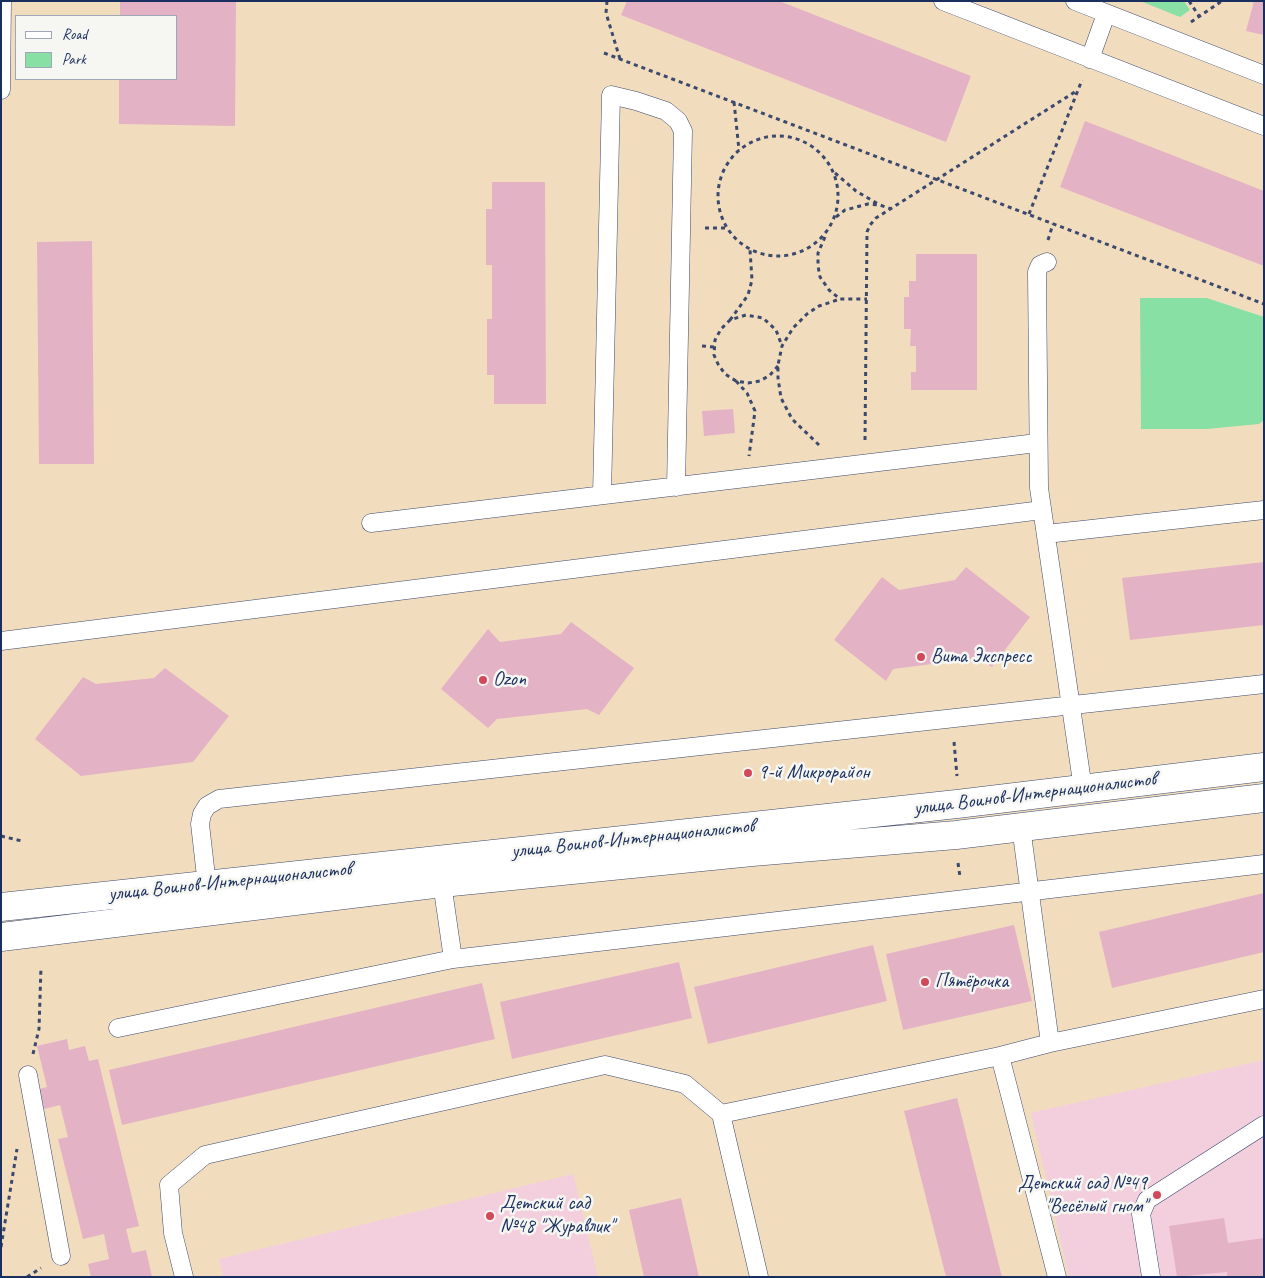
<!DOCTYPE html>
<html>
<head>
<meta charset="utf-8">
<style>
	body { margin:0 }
	#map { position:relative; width:1265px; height:1278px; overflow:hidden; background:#f2dcbe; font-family:Caveat,sans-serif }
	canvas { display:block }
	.frame { position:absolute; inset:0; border:2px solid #1b2f5e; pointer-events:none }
	.legend { position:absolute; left:15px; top:15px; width:162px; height:65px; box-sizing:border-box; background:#f6f6f2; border:1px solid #9ea6b7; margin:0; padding:6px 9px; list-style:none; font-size:15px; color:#1b2f5e }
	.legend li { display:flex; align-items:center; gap:10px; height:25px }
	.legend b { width:25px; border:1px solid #9ea6b7 }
</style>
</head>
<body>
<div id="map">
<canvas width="1265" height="1278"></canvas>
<div class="frame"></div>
<ul class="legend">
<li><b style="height:6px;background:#fff"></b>Road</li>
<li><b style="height:14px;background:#88e0a4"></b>Park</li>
</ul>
</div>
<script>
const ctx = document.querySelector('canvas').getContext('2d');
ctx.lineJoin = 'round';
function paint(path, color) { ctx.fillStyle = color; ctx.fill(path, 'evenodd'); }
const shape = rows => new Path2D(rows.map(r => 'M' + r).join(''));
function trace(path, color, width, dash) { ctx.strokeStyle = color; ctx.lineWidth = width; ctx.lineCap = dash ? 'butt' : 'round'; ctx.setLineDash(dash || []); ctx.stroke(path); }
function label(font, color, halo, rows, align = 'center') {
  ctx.font = font + ' Caveat,sans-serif'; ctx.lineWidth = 5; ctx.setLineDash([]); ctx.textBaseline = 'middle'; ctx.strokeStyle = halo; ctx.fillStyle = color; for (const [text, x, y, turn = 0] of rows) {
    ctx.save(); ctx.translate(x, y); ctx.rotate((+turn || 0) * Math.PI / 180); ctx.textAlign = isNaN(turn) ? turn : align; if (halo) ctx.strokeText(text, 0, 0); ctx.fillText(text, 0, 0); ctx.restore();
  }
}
paint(shape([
	[1264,1060,1264,1277,1069,1277,1031,1113],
	[573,1174,598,1277,223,1277,219,1259]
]), '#f3cfde');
paint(shape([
	[1140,1,1184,1,1190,10,1180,17],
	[1140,298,1207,298,1264,317,1264,420,1259,424,1207,429,1141,429]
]), '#88e0a4');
paint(shape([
	[120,1,236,1,235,126,119,124,119,79,176,79,176,16,120,16],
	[627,1,779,1,971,76,946,142,621,15],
	[1254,1,1264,2,1264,35,1246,31],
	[1085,121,1264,191,1264,266,1060,187],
	[492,182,545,182,546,404,494,404,494,375,487,375,487,319,492,319,492,265,486,265,486,209,492,209],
	[92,241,94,464,39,464,37,242],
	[916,254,977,254,977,390,911,390,911,372,916,372,916,346,910,346,911,329,904,329,904,297,909,297,909,281,916,281],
	[733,409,735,433,704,436,702,411],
	[1264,562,1264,625,1130,640,1122,578],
	[966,567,1030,617,992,667,978,658,893,669,886,681,834,640,882,577,899,590,955,580],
	[571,622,634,668,599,715,587,709,497,719,488,728,441,689,488,629,500,642,561,634],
	[165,668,229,716,193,762,81,776,35,739,83,677,96,684,154,678],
	[1264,893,1264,952,1112,988,1099,932],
	[1014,925,1032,1001,903,1030,886,954],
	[873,945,887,1001,708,1044,694,987],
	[679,962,692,1018,512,1059,500,1002],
	[482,983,495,1039,122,1125,109,1070],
	[67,1039,69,1050,85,1046,89,1061,98,1059,139,1226,126,1229,132,1253,146,1250,152,1277,91,1277,88,1264,109,1259,104,1234,83,1239,58,1139,68,1137,60,1105,44,1109,39,1089,47,1087,37,1046],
	[957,1098,1002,1277,946,1277,904,1111],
	[681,1198,699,1277,644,1277,629,1210],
	[1224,1218,1228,1243,1264,1238,1264,1277,1227,1277,1227,1272,1177,1277,1169,1226]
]), '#e4b2c5');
const service = shape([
	[943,1,1264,126],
	[1075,1,1264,75],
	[1090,59,1106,14],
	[1,90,2,1],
	[1047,262,1040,265,1037,272,1039,488,1083,789],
	[602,495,611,95,636,101,666,111,678,121,683,131,676,487],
	[371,523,1037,443],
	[1046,534,1264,510],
	[1,641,1042,510],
	[1021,827,1050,1043,1000,1056,1057,1277],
	[442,883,453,959],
	[207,885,200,824,202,814,207,806,219,799,1264,684],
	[118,1028,453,959,1264,864],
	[1050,1043,1264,999],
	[28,1075,61,1256],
	[721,1114,1000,1056],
	[184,1277,173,1233,169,1185,205,1155,605,1065,685,1084,721,1114,759,1277],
	[1151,1277,1141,1214,1147,1200,1264,1125]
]);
const secondary = shape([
	[1,907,957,804,1264,767],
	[1,937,442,883,752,852,956,835,1264,798]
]);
trace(service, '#3b496c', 19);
trace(secondary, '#3b496c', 29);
trace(shape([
	[607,1,606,13,620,59],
	[1189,1,1199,16],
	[1191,22,1222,1],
	[604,53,1264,304],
	[734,102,739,150],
	'718 196a60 60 0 1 1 120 0a60 60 0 1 1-120 0Z',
	[835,173,856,191,878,204],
	[1029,214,1082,80],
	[836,217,845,210,868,204,880,205,891,209],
	[705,228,727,228],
	[825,237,818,253,818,266,820,277,829,290,840,299,867,299],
	[1048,240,1053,224],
	[730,320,748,295,752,280,750,250],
	[702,346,714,347],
	[778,366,770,375,760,381,748,383,736,381,725,374,718,364,714,355,715,340,721,329,730,320,746,315,763,318,776,330,782,346],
	[736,381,747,393,755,411,749,456],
	[865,440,867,232,870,225,876,218,1078,90],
	[819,445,792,419,781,398,778,378,778,365,782,346,793,328,807,314,819,306,840,299],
	[954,742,957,776],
	[1,836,22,841],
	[958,863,960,877],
	[33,1054,39,1029,41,967],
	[1,1247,17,1149],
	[27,1277,41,1268]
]), '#3b496c', 3, [4, 4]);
trace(service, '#fff', 18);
trace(secondary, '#fff', 28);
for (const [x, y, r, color] of [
	[921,657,5,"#d1495b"],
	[483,680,5,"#d1495b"],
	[748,773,5,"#d1495b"],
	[925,982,5,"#d1495b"],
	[1157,1195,5,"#d1495b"],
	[490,1216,5,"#d1495b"]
]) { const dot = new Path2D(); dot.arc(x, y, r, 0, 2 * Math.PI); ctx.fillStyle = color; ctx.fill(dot); trace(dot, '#f6f6f2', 2); }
label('20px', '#1b2f5e', '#f6f6f2', [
	["Вита Экспресс",931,657],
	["Ozon",493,680],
	["9-й Микрорайон",758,773],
	["Пятёрочка",935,982],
	["Детский сад №49",1147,1184,"right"],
	["\"Весёлый гном\"",1147,1207,"right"],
	["Детский сад",500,1204],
	["№48 \"Журавлик\"",500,1227]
], 'left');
label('20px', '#1b2f5e', '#f6f6f2', [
	["улица Воинов-Интернационалистов",1035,794,-7],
	["улица Воинов-Интернационалистов",633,839,-6],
	["улица Воинов-Интернационалистов",230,882,-6]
]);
</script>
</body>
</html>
